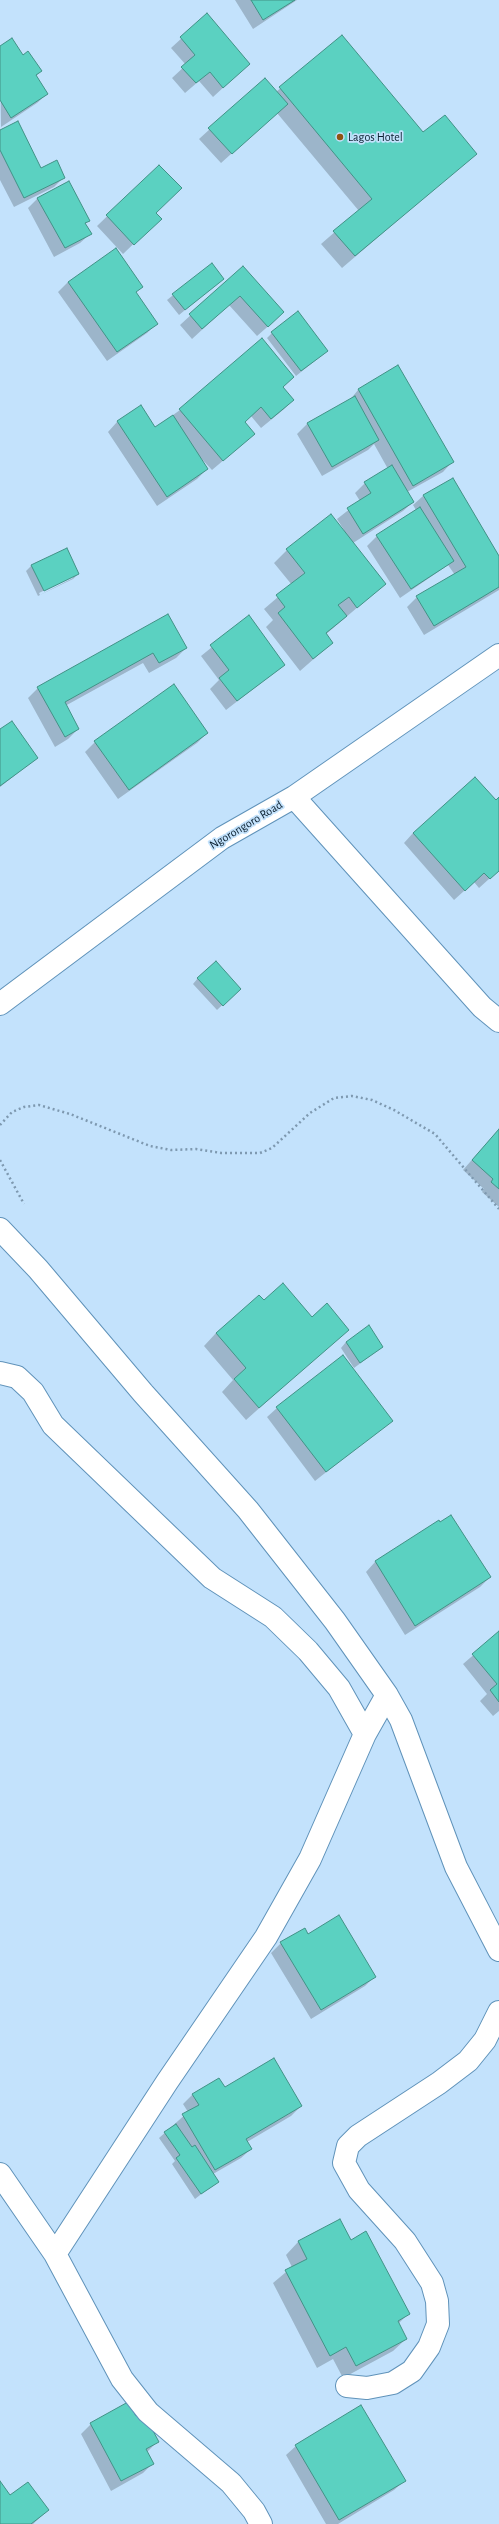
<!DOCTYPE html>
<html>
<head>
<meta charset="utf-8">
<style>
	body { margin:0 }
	canvas { display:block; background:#c3e2fc }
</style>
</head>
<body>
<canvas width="499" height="2524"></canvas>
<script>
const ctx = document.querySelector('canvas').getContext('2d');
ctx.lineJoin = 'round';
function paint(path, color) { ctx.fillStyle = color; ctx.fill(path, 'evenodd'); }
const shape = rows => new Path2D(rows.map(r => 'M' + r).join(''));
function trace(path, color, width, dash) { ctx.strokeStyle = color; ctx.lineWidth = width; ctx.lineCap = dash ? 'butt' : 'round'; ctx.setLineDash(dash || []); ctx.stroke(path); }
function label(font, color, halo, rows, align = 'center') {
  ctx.font = font + ' "Alegreya Sans",sans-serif'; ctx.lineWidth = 3.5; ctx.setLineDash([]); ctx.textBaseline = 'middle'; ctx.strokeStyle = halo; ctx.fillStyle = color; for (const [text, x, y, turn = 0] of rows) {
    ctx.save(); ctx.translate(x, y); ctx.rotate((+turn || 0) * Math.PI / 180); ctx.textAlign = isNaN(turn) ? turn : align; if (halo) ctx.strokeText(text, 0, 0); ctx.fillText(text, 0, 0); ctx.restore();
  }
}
paint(shape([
	[235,0,297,0,253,29],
	[207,15,249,64,213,97,199,81,185,93,172,78,186,65,171,48],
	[342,36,423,134,475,154,342,268,321,244,359,211,277,113,221,163,199,139,265,79,276,92],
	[0,47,22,56,41,71,36,76,47,94,37,103,1,127],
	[0,131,41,170,64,177,54,187,14,207,0,180],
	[159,166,155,213,150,228,123,254,97,226],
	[38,198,89,220,85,224,90,234,80,243,54,257,28,208],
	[212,264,223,279,179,315,167,300],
	[243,267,273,322,257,336,229,305,192,339,180,325],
	[68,282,135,293,156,324,147,333,107,361,58,292],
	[272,333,327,351,296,376,267,338],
	[398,367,452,462,443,472,407,492,413,502,403,511,353,543,385,584,325,635,332,643,300,671,266,627,273,620,264,609,292,585,274,563,287,550,344,530,337,519,360,501,355,493,365,483,388,469,374,444,368,450,322,476,297,434,307,424,349,401,358,390],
	[282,388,293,400,283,410,261,428,251,416,244,422,244,443,212,470,198,455,207,469,197,479,157,506,108,432,117,422,141,406,155,428,180,410],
	[452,479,499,558,499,590,424,635,407,607,417,597,455,575,448,565,400,598,367,546,377,536,416,510,413,505,423,496],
	[66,549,78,574,73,579,38,596,26,571,31,566],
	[73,576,73,578,40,595,39,593],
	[168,615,186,648,176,658,149,673,143,663,65,706,78,729,68,739,55,747,28,698,38,688],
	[249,617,284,665,226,710,210,689,219,680,201,656],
	[0,730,37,758,0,787],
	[207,733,197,743,118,799,85,752,95,742],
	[499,798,499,870,479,888,474,882,454,900,404,843,413,833],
	[198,978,234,994,217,1010,193,984],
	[499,1129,499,1207,482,1192,484,1189,463,1170],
	[264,1302,348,1329,246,1420,222,1392,233,1380,204,1346,216,1333],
	[346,1342,382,1347,354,1368,341,1348],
	[277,1408,392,1420,315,1481,267,1417],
	[438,1521,490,1577,480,1587,405,1635,366,1572,375,1562],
	[499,1633,499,1711,493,1716,480,1701,487,1694,463,1664],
	[281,1943,375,1976,365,1986,311,2019,271,1953],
	[224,2088,301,2106,291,2116,247,2142,251,2149,241,2158,213,2174,218,2181,195,2199,172,2164,175,2161,159,2138,188,2112,183,2104,193,2094],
	[339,2220,350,2241,408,2314,398,2324,406,2339,393,2351,343,2378,333,2359,317,2368,273,2283,292,2267,286,2255,298,2242],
	[135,2418,157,2442,147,2452,152,2464,143,2473,111,2491,81,2434,91,2424],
	[296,2446,404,2481,394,2490,338,2524,326,2524,286,2455],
	[0,2483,10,2496,48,2510,33,2524,0,2524]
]), '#0003');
const building = shape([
	[251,0,295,0,263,20,251,0],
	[207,13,250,64,223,88,210,72,196,83,181,67,195,55,180,37,207,13],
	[342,35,423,132,445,115,477,154,355,256,333,231,372,199,279,87,342,35],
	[12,38,23,55,28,51,42,71,36,75,48,94,11,118,0,100,0,46,12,38],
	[265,78,288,104,232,154,208,128,265,78],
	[18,121,41,168,57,160,65,178,24,198,0,150,0,130,18,121],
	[159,165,182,188,156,213,162,219,134,245,106,215,159,165],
	[69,181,90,221,85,223,92,234,65,248,37,198,69,181],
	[116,248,143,287,136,292,158,324,117,352,68,282,116,248],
	[212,263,224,279,185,310,172,294,212,263],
	[243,266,284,312,268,327,240,296,202,329,189,314,243,266],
	[298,311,328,351,301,371,271,332,298,311],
	[262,338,294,377,283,387,294,400,271,419,261,407,245,422,255,434,223,461,179,409,262,338],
	[398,365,454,462,413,486,358,389,398,365],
	[355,396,379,440,332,467,307,423,355,396],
	[141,405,155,427,173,415,208,469,167,497,117,421,141,405],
	[392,465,414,502,363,534,347,508,371,493,364,482,392,465],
	[453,478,499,556,499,587,434,626,416,596,466,567,423,495,453,478],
	[420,507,454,561,411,589,376,535,420,507],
	[331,514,386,584,357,608,349,597,338,605,347,616,326,633,333,643,313,659,278,613,285,607,276,595,305,573,286,549,331,514],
	[67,548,79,574,44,591,31,565,67,548],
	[168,614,187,648,159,663,153,653,65,702,79,729,65,737,37,687,168,614],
	[249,615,285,665,237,701,219,678,229,670,210,645,249,615],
	[174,684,208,733,129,790,94,741,174,684],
	[12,721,38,758,0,786,0,729,12,721],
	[475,777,496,800,499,797,499,871,490,879,484,873,465,891,413,833,475,777],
	[216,961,241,989,223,1006,197,978,216,961],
	[499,1129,499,1189,491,1182,493,1179,472,1160,499,1129],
	[283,1283,312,1317,327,1303,349,1330,259,1408,234,1379,246,1368,216,1333,259,1295,264,1300,283,1283],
	[369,1325,383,1347,360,1363,346,1342,369,1325],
	[343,1355,393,1421,326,1472,276,1407,343,1355],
	[451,1515,491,1577,415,1626,375,1561,439,1520,440,1522,451,1515],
	[499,1631,499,1702,490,1690,497,1684,472,1654,499,1631],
	[339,1915,376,1977,321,2010,280,1942,305,1928,308,1934,339,1915],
	[274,2058,302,2106,246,2139,252,2149,215,2170,182,2114,199,2105,192,2094,219,2078,225,2087,274,2058],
	[176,2124,192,2147,195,2145,219,2182,201,2194,176,2158,180,2155,164,2132,176,2124],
	[340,2219,351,2240,366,2231,410,2314,398,2321,407,2339,356,2366,346,2347,330,2356,285,2270,307,2259,298,2241,340,2219],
	[128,2402,136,2416,143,2412,159,2442,146,2449,154,2464,121,2481,90,2423,128,2402],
	[361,2405,406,2481,339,2520,295,2445,361,2405],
	[0,2481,10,2495,28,2482,49,2510,31,2524,0,2524,0,2481]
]);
paint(building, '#5bd1c1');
trace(building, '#429286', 1);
const minor = shape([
	[294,797,482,1007,499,1021],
	[0,1004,222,838,294,797,499,655],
	[0,1229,38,1269,143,1393,248,1510,335,1621,387,1695,401,1720,456,1867,499,1950],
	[0,1373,17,1377,33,1392,53,1425,212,1578,273,1617,308,1651,339,1688,365,1734],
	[0,2174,55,2254,122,2379,148,2412,231,2483,254,2511,261,2524],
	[55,2254,167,2082,266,1937,310,1859,365,1734,387,1695],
	[347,2386,367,2388,393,2383,412,2371,429,2347,438,2324,437,2301,432,2283,405,2241,359,2190,344,2163,348,2146,358,2136,439,2083,468,2061,485,2040,499,2012]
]);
trace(minor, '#6093ba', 24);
trace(shape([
	[0,1125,12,1112,24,1107,39,1105,70,1114,150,1146,171,1150,196,1149,221,1153,260,1153,272,1148,310,1113,334,1098,352,1096,372,1100,394,1110,435,1134,499,1209],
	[0,1160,24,1204]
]), '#7e99b0', 2.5, [2, 3]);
trace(minor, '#fff', 22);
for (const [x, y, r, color] of [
	[340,137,4,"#905512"]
]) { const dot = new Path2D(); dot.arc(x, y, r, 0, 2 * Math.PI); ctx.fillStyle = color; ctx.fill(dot); trace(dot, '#c3e2fc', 1.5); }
label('12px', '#0a1f2f', '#c3e2fc', [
	["Lagos Hotel",348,137]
], 'left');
label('12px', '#0a1f2f', '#c3e2fc', [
	["Ngorongoro Road",246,825,-31]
]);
</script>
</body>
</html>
